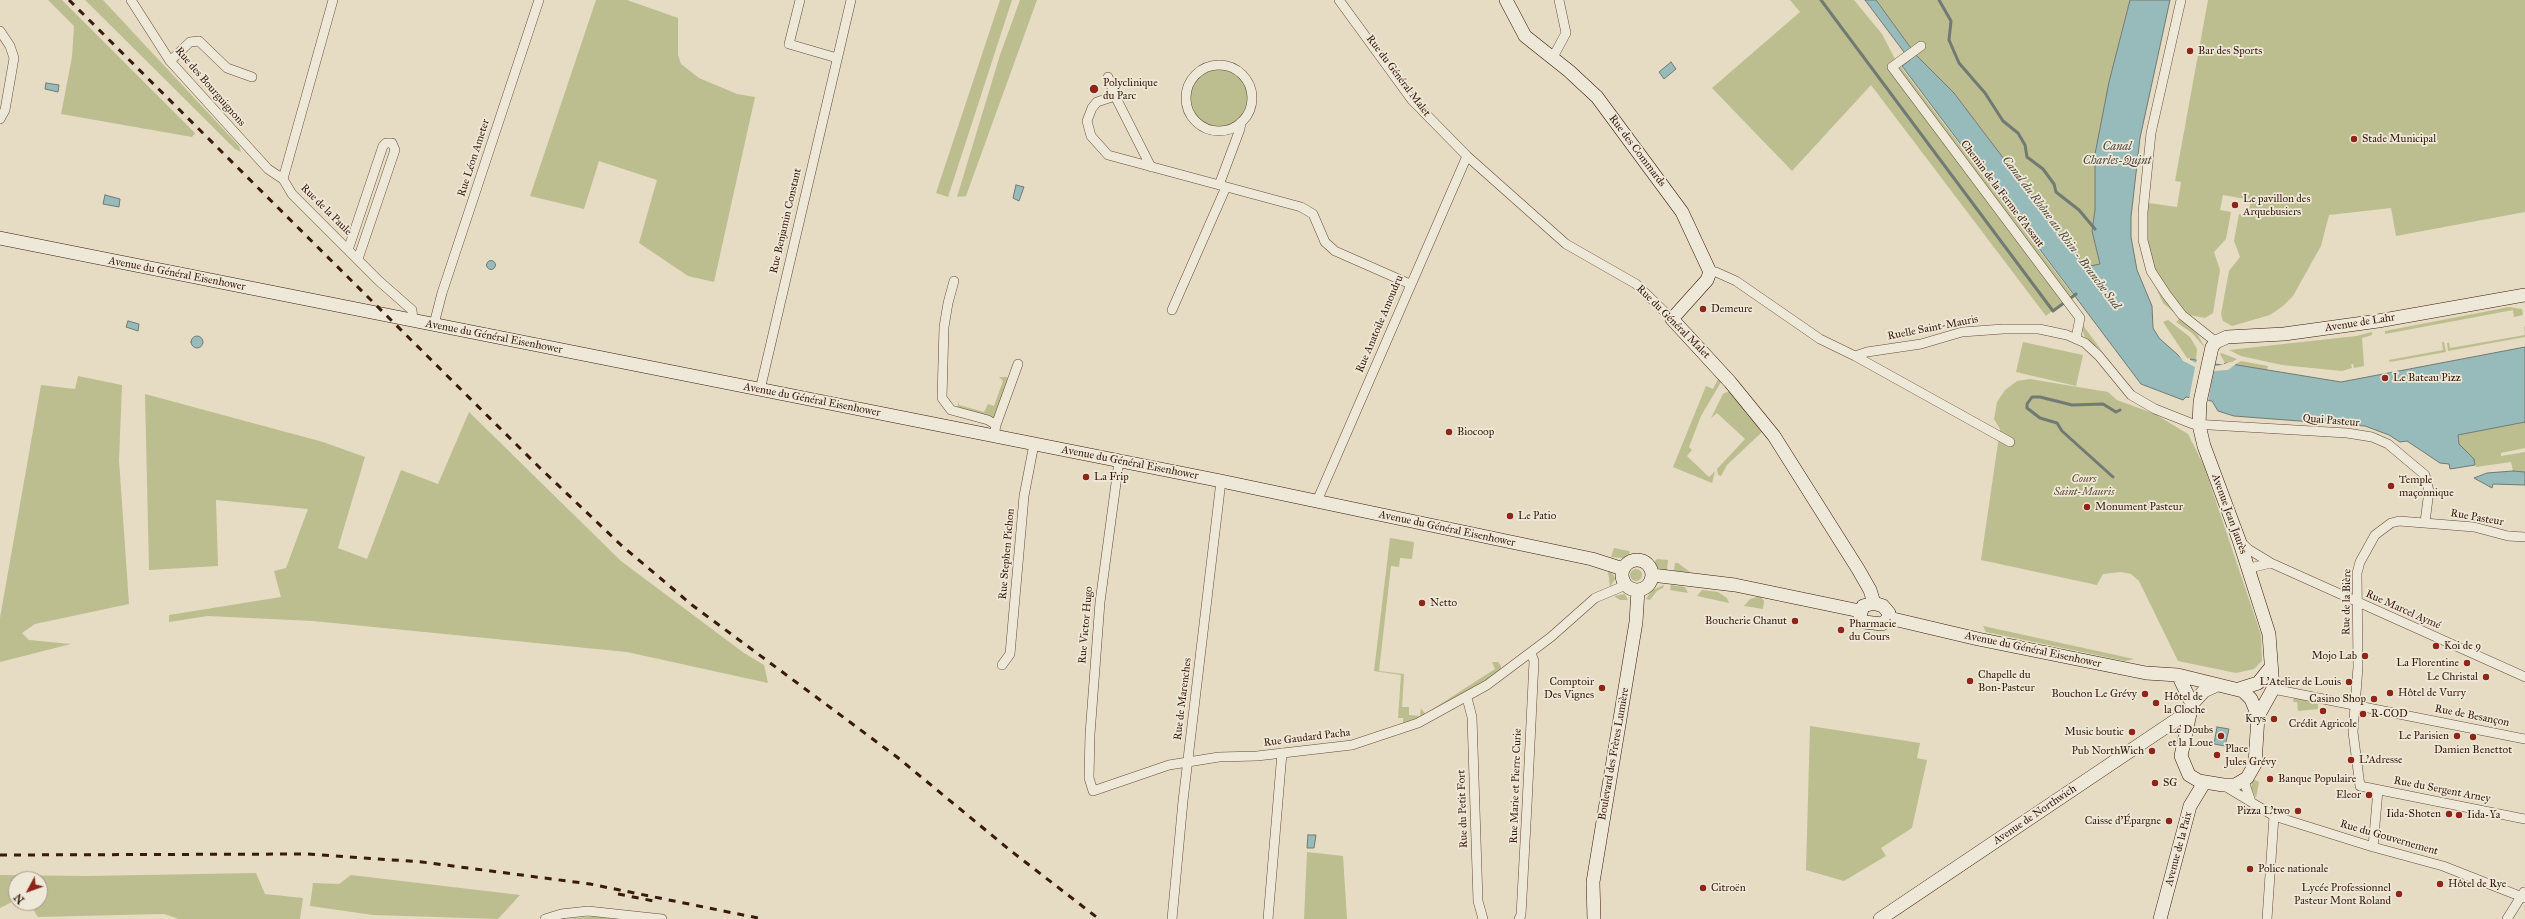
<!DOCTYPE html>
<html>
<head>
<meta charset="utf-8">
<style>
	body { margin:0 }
	#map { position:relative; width:2525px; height:919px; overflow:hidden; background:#e5dcc3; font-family:"IM FELL Great Primer",serif }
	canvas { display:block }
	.north { position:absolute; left:8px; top:871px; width:40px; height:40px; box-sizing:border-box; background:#eee8d8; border:1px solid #a69686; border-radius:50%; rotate:229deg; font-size:11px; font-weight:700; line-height:16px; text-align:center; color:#3a1a0a }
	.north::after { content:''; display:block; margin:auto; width:14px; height:18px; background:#8f2418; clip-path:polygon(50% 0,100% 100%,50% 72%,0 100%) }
</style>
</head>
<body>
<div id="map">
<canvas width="2525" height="919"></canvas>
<div class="north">N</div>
</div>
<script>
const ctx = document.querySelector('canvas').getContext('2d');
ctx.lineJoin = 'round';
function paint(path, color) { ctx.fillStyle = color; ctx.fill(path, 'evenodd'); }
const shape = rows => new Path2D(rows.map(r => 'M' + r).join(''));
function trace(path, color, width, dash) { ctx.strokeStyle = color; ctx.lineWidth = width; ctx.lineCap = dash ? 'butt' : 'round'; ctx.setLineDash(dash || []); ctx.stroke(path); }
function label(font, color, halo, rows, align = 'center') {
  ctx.font = font + ' "IM FELL Great Primer",serif'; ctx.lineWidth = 3.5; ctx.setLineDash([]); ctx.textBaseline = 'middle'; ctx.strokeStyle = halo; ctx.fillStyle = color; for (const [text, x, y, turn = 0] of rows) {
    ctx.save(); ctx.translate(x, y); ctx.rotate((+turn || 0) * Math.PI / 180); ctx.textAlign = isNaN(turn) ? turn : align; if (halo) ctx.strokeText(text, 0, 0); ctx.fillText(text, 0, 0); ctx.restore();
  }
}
paint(shape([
	[48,0,62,0,195,133,192,137,61,114,72,57,74,26],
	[85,0,103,0,239,146,241,152,235,149],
	[596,0,627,0,678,18,678,55,681,64,699,78,737,94,755,97,714,282,688,276,639,243,657,180,599,161,584,209,530,196],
	[1000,0,1012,0,948,197,936,193],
	[1020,0,1037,0,966,196,957,197,1000,55],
	[1790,0,1854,0,1882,34,1895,59,2072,294,2046,316,1871,85,1792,171,1712,88,1800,12],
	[1876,0,2130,0,2121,33,2092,231,2100,265,2090,266,2082,262,1954,93,1916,55],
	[2208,0,2525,0,2525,212,2396,236,2391,208,2329,215,2321,246,2293,296,2283,306,2270,315,2232,326,2223,321,2221,314,2229,271,2240,257,2234,241,2239,214,2248,215,2251,200,2223,195,2220,210,2231,212,2226,239,2214,252,2220,270,2213,313,2205,318,2190,315,2179,305,2155,270,2148,246,2147,207,2149,203,2177,207,2181,182,2175,181],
	'1186 98a33 33 0 1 1 66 0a33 33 0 1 1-66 0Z',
	[2157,290,2163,298,2178,316,2163,303],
	[2509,307,2522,309,2523,315,2514,317,2513,310,2385,334,2385,331],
	[2181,318,2198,335,2205,348,2192,333,2176,322],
	[2168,320,2190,337,2197,349,2196,360,2187,358,2163,322],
	[2082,324,2102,351,2084,336],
	[2524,326,2525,326,2525,337,2448,351,2447,343,2449,343,2450,348,2525,335],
	[2372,332,2372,335,2362,338,2364,366,2354,368,2353,364,2351,364,2352,368,2342,371,2282,365,2241,356,2229,350,2356,336],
	[2023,342,2083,355,2076,386,2016,372],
	[2442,342,2444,342,2446,352,2390,362,2389,360,2443,350],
	[2220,354,2221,353,2237,359,2229,364,2225,363],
	[2241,361,2268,366,2267,370,2234,365],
	[78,376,122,385,119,460,129,604,35,624,22,633,29,640,71,644,0,662,0,618,41,385,75,389],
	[999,377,1007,377,1008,380,993,419,957,408,959,401,959,405,984,412,988,404,994,406,1003,381],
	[1718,379,1721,382,1701,416,1689,447,1692,450,1687,456,1709,477,1715,471,1712,483,1673,467,1706,386,1713,389],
	[2030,379,2108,392,2117,400,2155,414,2188,434,2204,466,2261,635,2262,661,2254,669,2236,673,2178,661,2139,581,2131,574,2121,572,2103,574,2097,585,1981,560,2000,429,1994,419,1997,402,2005,390,2017,381],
	[1729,391,1762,432,1727,465,1721,476,1718,475,1717,469,1745,439,1717,413,1711,418,1723,394],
	[145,394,323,442,365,457,338,548,367,559,401,470,438,484,469,412,621,561,744,653,764,665,768,683,627,652,313,621,208,616,169,622,169,615,281,597,274,571,286,568,308,509,216,500,218,566,149,570],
	[2525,422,2525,448,2501,453,2501,456,2525,452,2525,472,2513,471,2511,462,2476,467,2474,459,2459,444,2457,435],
	[1390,538,1414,542,1412,559,1400,558,1399,567,1391,566,1379,671,1404,674,1402,707,1409,707,1409,715,1420,716,1421,708,1425,714,1495,669,1492,662,1498,662,1501,666,1501,670,1475,687,1418,719,1403,723,1403,718,1398,718,1401,675,1374,671],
	[1614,548,1629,551,1630,553,1623,558,1611,557],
	[1657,559,1668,560,1667,571,1658,568,1654,563],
	[1675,563,1678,563,1690,572,1674,571],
	'1630 575a6 6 0 1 1 12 0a6 6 0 1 1-12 0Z',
	[1608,571,1613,574,1615,579,1610,587],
	[1664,585,1663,588,1657,591,1650,600,1646,599,1652,590],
	[1671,585,1685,587,1688,593,1670,590],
	[1702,590,1718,592,1727,598,1729,603,1697,596],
	[1625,594,1628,600,1620,600,1614,596],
	[1760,596,1764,601,1763,609,1744,606,1750,599],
	[1983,626,2134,659,2125,661,1986,632],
	[2294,697,2318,701,2318,709,2298,711,2297,702,2293,702],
	[1810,726,1920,743,1917,758,1927,760,1912,828,1881,848,1886,856,1844,881,1806,870],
	[2253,779,2259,782,2256,798,2251,788],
	[1307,852,1343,856,1347,919,1304,919],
	[256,873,265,894,303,898,300,919,179,919,164,914,38,917,29,903,40,903,40,879,16,879,16,900,0,908,0,875,87,876],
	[351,875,520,895,498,919,373,915,310,906,313,883,339,884],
	[596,916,629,918,637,919,566,919]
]), '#bcbe8f');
const water = shape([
	[1865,0,1876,0,1916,55,1954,93,2082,262,2090,266,2100,264,2092,231,2095,210,2095,154,2109,82,2130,0,2170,0,2140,138,2131,217,2131,237,2137,270,2152,306,2153,328,2159,338,2187,363,2191,359,2214,364,2223,365,2225,363,2341,382,2525,347,2525,422,2458,435,2459,444,2474,459,2475,465,2450,469,2449,464,2440,463,2407,441,2400,442,2389,435,2365,426,2234,416,2218,411,2212,401,2186,397,2183,400,2141,384,1902,66,1910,60,1865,0],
	[1671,62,1676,69,1664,79,1659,72,1671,62],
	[46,83,59,85,58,92,45,89,46,83],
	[1016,185,1024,187,1019,201,1013,198,1016,185],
	[105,195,120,199,119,207,103,204,105,195],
	'486.5 265a4.5 4.5 0 1 1 9 0a4.5 4.5 0 1 1-9 0Z',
	[128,321,139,324,138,331,126,327,128,321],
	'191 342a6 6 0 1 1 12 0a6 6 0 1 1-12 0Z',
	[2513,471,2525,472,2525,485,2493,484,2492,488,2474,478,2487,473,2513,471],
	[2217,727,2229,729,2225,746,2214,744,2217,727],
	[1308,835,1316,835,1314,848,1307,848,1308,835]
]);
paint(water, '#97baba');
trace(water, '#727a74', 1);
paint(shape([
	[2174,348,2187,361,2188,359,2196,363,2197,359,2215,362,2214,366,2217,366,2231,362,2236,364,2228,370,2213,371,2208,402,2189,399,2195,367,2183,361]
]), '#e5dcc3');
trace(shape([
	[1821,0,2053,311,2076,294],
	[1939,0,1951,21,1949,40,1959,63,1985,93,2003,121,2018,133,2025,145,2027,157,2043,169,2054,184,2056,192,2079,210,2095,229],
	[2113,477,2062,431,2057,423,2040,418,2027,408,2027,404,2032,397,2040,397,2072,405,2103,404,2116,412,2120,410]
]), '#727a74', 3);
const street = shape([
	[131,0,170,61,268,169,283,179],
	[333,0,283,179,292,194,379,281,412,310,413,321],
	[800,0,789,44,837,58],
	[1339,0,1412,100,1467,156,1566,244,1636,284,1672,319],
	[2181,0,2151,133,2143,212,2143,240,2151,271,2166,294,2182,315,2216,342],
	[0,31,10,46,14,58,5,110,0,119],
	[1921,46,1892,67,2080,318,2076,338],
	[1552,59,1566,33,1559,0],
	[170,61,190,42,199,41,227,68,252,77],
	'1186 98a33 33 0 1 1 66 0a33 33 0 1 1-66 0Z',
	[1108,77,1115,96,1151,167],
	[1115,96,1097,102,1092,108,1087,121,1091,136,1108,155,1301,207,1313,214,1325,242,1335,251,1410,284],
	[1219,185,1240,129,1241,122],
	[348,250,383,146,386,143,392,143,395,150,358,259],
	[1710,272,1716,272,1736,281,1820,339,1855,356,1867,352,1921,344,1962,332,2003,329,2039,329,2067,335,2085,343,2099,356,2131,395,2155,409,2193,424,2347,433,2372,437,2388,444,2425,475,2429,491,2425,522],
	[954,281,948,303,944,327,942,398,951,410,988,420,996,425,994,436],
	[1172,310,1226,187],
	[434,324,442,293,539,0],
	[1855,356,2010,442],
	[760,390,851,0],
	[996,425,1018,364],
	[1119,461,1100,602,1090,734,1089,778,1093,791,1169,765,1219,757,1257,756,1352,745,1418,723,1487,685,1551,637,1595,598,1626,585],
	[1317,501,1467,156],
	[2525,537,2508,536,2474,527,2399,521,2391,523,2375,535,2360,562,2357,573,2358,667,2353,732,2360,786,2525,819],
	[2240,541,2248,549,2271,563,2525,677],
	[2250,571,2254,567,2271,563],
	[1002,665,1010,654,1024,496,1034,444],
	[2273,689,2525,739],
	[1467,698,1472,717,1478,901,1483,919],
	[2244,781,2251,802],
	[2223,785,2274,816,2373,847,2443,866,2525,898],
	[2373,847,2378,790],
	[545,919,561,914,588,911,662,919],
	[1172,919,1183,801,1221,481],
	[1268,919,1282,753],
	[1519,919,1521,915,1527,805,1534,661,1531,653],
	[2267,919,2274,816],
	[2507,919,2524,892]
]);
const secondary = shape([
	[1506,0,1525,36,1569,71,1597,97,1682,212,1710,272,1707,280,1672,319,1730,382,1774,436,1858,569,1870,590,1874,603],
	[0,238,1221,481,1592,559,1623,569],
	'1622 575a15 15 0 1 1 30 0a15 15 0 1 1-30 0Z',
	[1652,575,1735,585,1860,611],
	[1874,603,1883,606,1889,613,1889,618,1882,624,1864,622,1860,616,1863,606,1874,603],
	[1889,618,1978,639,2146,673,2178,675,2243,691,2251,699,2258,716,2255,764,2247,778,2235,785,2223,785,2199,781,2189,775,2181,756,2192,704,2204,691,2217,685],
	[2178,675,2192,704],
	[2239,689,2258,683,2271,667],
	[2258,716,2273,689,2269,634,2239,540,2204,446,2199,425,2200,402,2212,347,2216,342,2227,337,2284,334,2378,321,2525,295],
	[1594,919,1593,882,1636,622,1638,590],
	[1880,919,2191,710],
	[2160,919,2190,806,2204,783]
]);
trace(street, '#654a38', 10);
trace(secondary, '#3a1a0a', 14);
trace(street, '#eee8d8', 9);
trace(secondary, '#eee8d8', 13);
trace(shape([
	[69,0,540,468,621,545,692,605,897,757,1011,851,1099,919],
	[0,855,308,854,422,862,590,884,763,919],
	[618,894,659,902]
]), '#3a1a0a', 3, [7, 7]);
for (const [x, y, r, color] of [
	[2190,51,4,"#8f2418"],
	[1094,89,5,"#8f2418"],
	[2354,139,4,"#8f2418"],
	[2235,205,4,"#8f2418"],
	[1703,309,4,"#8f2418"],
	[2385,378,4,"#8f2418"],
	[1449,432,4,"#8f2418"],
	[1086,477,4,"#8f2418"],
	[2391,486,4,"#8f2418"],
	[2087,507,4,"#8f2418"],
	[1510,516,4,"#8f2418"],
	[1422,603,4,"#8f2418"],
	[1795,621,4,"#8f2418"],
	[1841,630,4,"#8f2418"],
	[2436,646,4,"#8f2418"],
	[2365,656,4,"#8f2418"],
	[2467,663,4,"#8f2418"],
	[2486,677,4,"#8f2418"],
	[1970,681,4,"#8f2418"],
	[2349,682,4,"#8f2418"],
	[1602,688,4,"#8f2418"],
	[2390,693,4,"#8f2418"],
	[2145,694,4,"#8f2418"],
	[2374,699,4,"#8f2418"],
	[2156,703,4,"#8f2418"],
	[2323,711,4,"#8f2418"],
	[2363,714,4,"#8f2418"],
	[2274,719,4,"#8f2418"],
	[2132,732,4,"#8f2418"],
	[2221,736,4,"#8f2418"],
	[2457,736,4,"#8f2418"],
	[2473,737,4,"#8f2418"],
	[2152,751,4,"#8f2418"],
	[2217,755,4,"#8f2418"],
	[2351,760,4,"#8f2418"],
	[2270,779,4,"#8f2418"],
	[2155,783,4,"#8f2418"],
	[2369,795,4,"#8f2418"],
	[2298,811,4,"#8f2418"],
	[2449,814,4,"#8f2418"],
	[2459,815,4,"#8f2418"],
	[2169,821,4,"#8f2418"],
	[2250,869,4,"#8f2418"],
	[2440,884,4,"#8f2418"],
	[1703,888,4,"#8f2418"],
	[2399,894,4,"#8f2418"]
]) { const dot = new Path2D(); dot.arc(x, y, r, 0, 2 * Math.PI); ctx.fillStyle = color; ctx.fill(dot); trace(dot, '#eee8d8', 1.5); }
label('11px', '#3a1a0a', '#eee8d8', [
	["Bar des Sports",2198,51],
	["Polyclinique",1103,83],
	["du Parc",1103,96],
	["Stade Municipal",2362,139],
	["Le pavillon des",2243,199],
	["Arquebusiers",2243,212],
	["Demeure",1711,309],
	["Le Bateau Pizz",2393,378],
	["Biocoop",1457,432],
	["La Frip",1094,477],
	["Temple",2399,480],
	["maçonnique",2399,493],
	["Monument Pasteur",2095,507],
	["Le Patio",1518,516],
	["Netto",1430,603],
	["Boucherie Chanut",1787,621,"right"],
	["Pharmacie",1849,624],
	["du Cours",1849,637],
	["Koi de 9",2444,646],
	["Mojo Lab",2357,656,"right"],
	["La Florentine",2459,663,"right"],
	["Chapelle du",1978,675],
	["Bon-Pasteur",1978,688],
	["Le Christal",2478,677,"right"],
	["Comptoir",1594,682,"right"],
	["Des Vignes",1594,695,"right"],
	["L'Atelier de Louis",2341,682,"right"],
	["Hôtel de Vurry",2398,693],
	["Bouchon Le Grévy",2137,694,"right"],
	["Hôtel de",2164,697],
	["la Cloche",2164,710],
	["Casino Shop",2366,699,"right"],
	["R-COD",2371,714],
	["Krys",2266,719,"right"],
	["Crédit Agricole",2323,724,"center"],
	["Le Doubs",2213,730,"right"],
	["et la Loue",2213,743,"right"],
	["Music boutic",2124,732,"right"],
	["Le Parisien",2449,736,"right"],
	["Place",2225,749],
	["Jules Grévy",2225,762],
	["Damien Benettot",2473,750,"center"],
	["Pub NorthWich",2144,751,"right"],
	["L'Adresse",2359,760],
	["Banque Populaire",2278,779],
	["SG",2163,783],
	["Eleor",2361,795,"right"],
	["Pizza L'two",2290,811,"right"],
	["Iida-Shoten",2441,814,"right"],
	["Iida-Ya",2467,815],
	["Caisse d'Épargne",2161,821,"right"],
	["Police nationale",2258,869],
	["Hôtel de Rye",2448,884],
	["Citroën",1711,888],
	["Lycée Professionnel",2391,888,"right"],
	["Pasteur Mont Roland",2391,901,"right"]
], 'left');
label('11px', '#3a1a0a', '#eee8d8', [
	["Rue du Général Malet",1398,76,53],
	["Rue des Bourguignons",210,87,49],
	["Rue des Commards",1637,151,53],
	["Rue Léon Ameter",474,158,-72],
	["Chemin de la Ferme d'Assaut",2002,194,53],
	["Rue de la Paule",326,210,45],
	["Rue Benjamin Constant",786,221,-77],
	["Avenue du Général Eisenhower",177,274,11],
	["Rue du Général Malet",1673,322,45],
	["Avenue de Lahr",2360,323,-9],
	["Rue Anatoile Amoudru",1380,324,-67],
	["Ruelle Saint-Mauris",1933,328,-11],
	["Avenue du Général Eisenhower",494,337,11],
	["Avenue du Général Eisenhower",812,400,11],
	["Quai Pasteur",2331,421,5],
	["Avenue du Général Eisenhower",1130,463,11],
	["Avenue Jean Jaurès",2229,514,70],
	["Rue Pasteur",2477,518,10],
	["Avenue du Général Eisenhower",1447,529,12],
	["Rue Stephen Pichon",1007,554,-85],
	["Rue de la Bière",2347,602,-89],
	["Rue Marcel Aymé",2403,610,24],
	["Rue Victor Hugo",1086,625,-85],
	["Avenue du Général Eisenhower",2033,650,12],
	["Rue de Marenches",1183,699,-83],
	["Rue de Besançon",2472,716,11],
	["Rue Gaudard Pacha",1307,738,-7],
	["Boulevard des Frères Lumière",1614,754,-80],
	["Rue Marie et Pierre Curie",1516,786,-88],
	["Rue du Sergent Arney",2442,790,11],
	["Rue du Petit Fort",1463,809,-92],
	["Avenue de Northwich",2035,815,-34],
	["Rue du Gouvernement",2389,838,16],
	["Avenue de la Paix",2179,849,-75]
]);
label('italic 11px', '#614b32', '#eee8d8', [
	["Cours",2084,479],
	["Saint-Mauris",2084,492]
]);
label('italic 12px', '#564a3f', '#eee8d8', [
	["Canal",2117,147],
	["Charles-Quint",2117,161],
	["Canal du Rhône au Rhin - Branche Sud",2061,233,53]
]);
</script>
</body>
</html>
